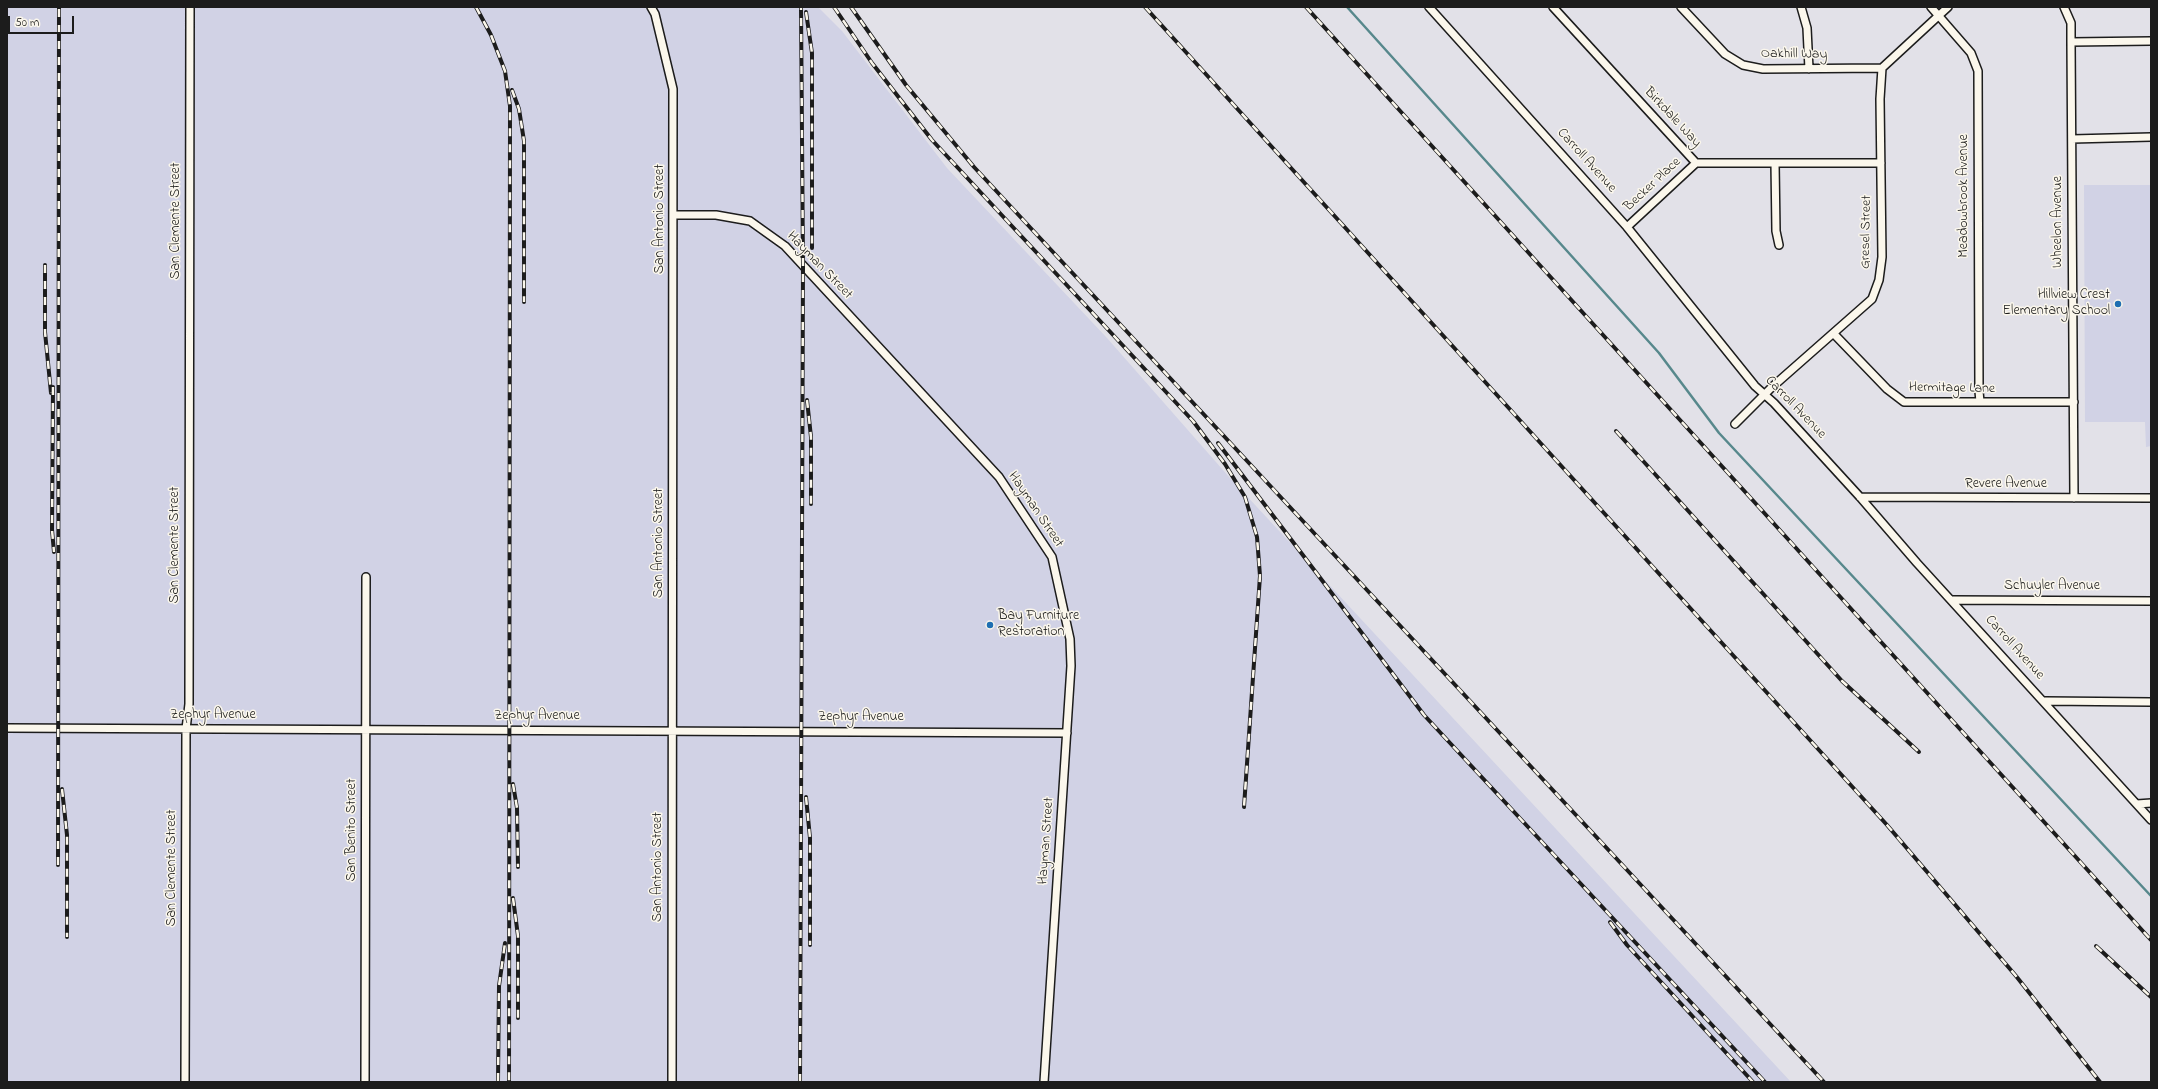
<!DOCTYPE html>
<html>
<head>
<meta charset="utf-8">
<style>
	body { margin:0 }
	#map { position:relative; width:2158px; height:1089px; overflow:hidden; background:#e2e1e8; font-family:"Indie Flower",sans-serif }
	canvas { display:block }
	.frame { position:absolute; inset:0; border:8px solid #1c1c1c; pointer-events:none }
	.scale { position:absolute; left:8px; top:16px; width:66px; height:18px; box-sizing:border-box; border:2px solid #1c1c1c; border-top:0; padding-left:5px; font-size:12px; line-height:14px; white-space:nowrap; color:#1c1c1c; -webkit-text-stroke:3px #fbf7ec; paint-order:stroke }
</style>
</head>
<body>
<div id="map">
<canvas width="2158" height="1089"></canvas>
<div class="frame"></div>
<div class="scale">50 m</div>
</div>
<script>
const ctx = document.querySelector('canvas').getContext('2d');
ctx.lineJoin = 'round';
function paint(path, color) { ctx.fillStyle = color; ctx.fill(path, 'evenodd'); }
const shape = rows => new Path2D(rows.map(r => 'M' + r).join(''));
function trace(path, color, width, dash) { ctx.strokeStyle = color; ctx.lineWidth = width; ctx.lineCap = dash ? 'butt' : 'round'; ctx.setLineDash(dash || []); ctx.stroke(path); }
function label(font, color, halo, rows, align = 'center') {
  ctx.font = font + ' "Indie Flower",sans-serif'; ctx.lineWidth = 3; ctx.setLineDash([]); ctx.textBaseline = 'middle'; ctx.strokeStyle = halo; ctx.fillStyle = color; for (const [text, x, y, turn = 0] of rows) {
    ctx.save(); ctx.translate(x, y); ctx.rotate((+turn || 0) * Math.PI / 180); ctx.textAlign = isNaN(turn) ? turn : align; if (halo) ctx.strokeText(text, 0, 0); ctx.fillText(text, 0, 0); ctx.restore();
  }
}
paint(shape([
	[7,7,818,7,842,31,947,168,1107,338,1230,478,1791,1082,7,1082],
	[2084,185,2151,185,2151,446,2146,447,2145,422,2085,422]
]), '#d1d2e5');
trace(shape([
	[1347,7,1659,353,1719,433,2151,896]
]), '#57888c', 2.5);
const minor = shape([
	[651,7,655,14,673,89,672,1082],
	[1429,7,1627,227,1755,386,1774,403,1860,497,1917,563,2151,820],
	[1553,7,1696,163,1881,163],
	[1681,7,1725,54,1743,65,1763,69,1882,68],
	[1801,7,1807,28,1809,69],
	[1931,7,1971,53,1978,71,1979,391,1980,402],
	[2064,7,2071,23,2071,42,2151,41],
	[2071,42,2074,498],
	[2072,139,2151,137],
	[1775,163,1776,231,1779,245],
	[675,215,716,215,750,221,785,246,999,477,1052,557,1070,639,1071,666,1044,1082],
	[1627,227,1696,163],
	[1834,334,1887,389,1904,402,2074,402],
	[1735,424,1771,388,1872,299,1879,280,1882,257,1880,99,1882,68,1948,7],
	[1860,497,2151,498],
	[1953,600,2151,601],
	[2045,701,2151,702],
	[7,728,1067,733],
	[2137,804,2151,803],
	[185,1082,186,729,189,704,190,7],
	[365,1082,366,577]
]);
trace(minor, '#1c1c1c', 10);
trace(minor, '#fbf7ec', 7);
const rail = shape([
	[476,7,491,35,505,71,510,106,509,1082],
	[834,7,872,63,932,140,1193,421,1225,464,1245,497,1257,537,1260,576,1244,807],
	[851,7,906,85,974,167,1824,1082],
	[1145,7,1887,825,2016,976,2100,1082],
	[1306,7,2151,940],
	[806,12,812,53,812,248],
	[512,90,519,109,524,141,524,302],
	[45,265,45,332,51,393],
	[53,387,52,530,54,552],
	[807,400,811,437,811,504],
	[1616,431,1842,681,1919,752],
	[1218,443,1424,715,1765,1082],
	[513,784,517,808,518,867],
	[62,789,67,835,67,937],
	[806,797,810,838,810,945],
	[58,865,59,7],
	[513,898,518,936,518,1018],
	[1610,922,1627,945,1753,1082],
	[2096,946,2151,997],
	[498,1081,499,986,505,943],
	[800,1082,803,266,801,7]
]);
trace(rail, '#1c1c1c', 4);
trace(rail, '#fbf7ec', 2.5, [8]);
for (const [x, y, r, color] of [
	[2118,304,4,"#1f6fb2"],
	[990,625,4,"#1f6fb2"]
]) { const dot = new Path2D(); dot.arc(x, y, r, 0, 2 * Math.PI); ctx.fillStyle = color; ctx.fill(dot); trace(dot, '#fbf7ec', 1.5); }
label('14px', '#1c1c1c', '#fbf7ec', [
	["Oakhill Way",1794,55,1],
	["Birkdale Way",1672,118,47],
	["Carroll Avenue",1586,161,48],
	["Becker Place",1653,185,-43],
	["Meadowbrook Avenue",1965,196,-90],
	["San Antonio Street",661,219,-90],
	["San Clemente Street",177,221,-90],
	["Wheelon Avenue",2059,222,-90],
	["Gresel Street",1867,232,-89],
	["Hayman Street",819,266,46],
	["Hermitage Lane",1952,389,1],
	["Carroll Avenue",1795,408,46],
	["Revere Avenue",2006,485],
	["Hayman Street",1035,510,56],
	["San Antonio Street",660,543,-90],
	["San Clemente Street",176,545,-90],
	["Schuyler Avenue",2052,587],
	["Carroll Avenue",2014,648,48],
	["Zephyr Avenue",213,716],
	["Zephyr Avenue",537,717],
	["Zephyr Avenue",861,718],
	["San Benito Street",353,830,-90],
	["Hayman Street",1047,841,-86],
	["San Antonio Street",659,867,-90],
	["San Clemente Street",173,868,-90]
]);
label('14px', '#1c1c1c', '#fbf7ec', [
	["Hillview Crest",2110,296],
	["Elementary School",2110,312],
	["Bay Furniture",998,617,"left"],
	["Restoration",998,633,"left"]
], 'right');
</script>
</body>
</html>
